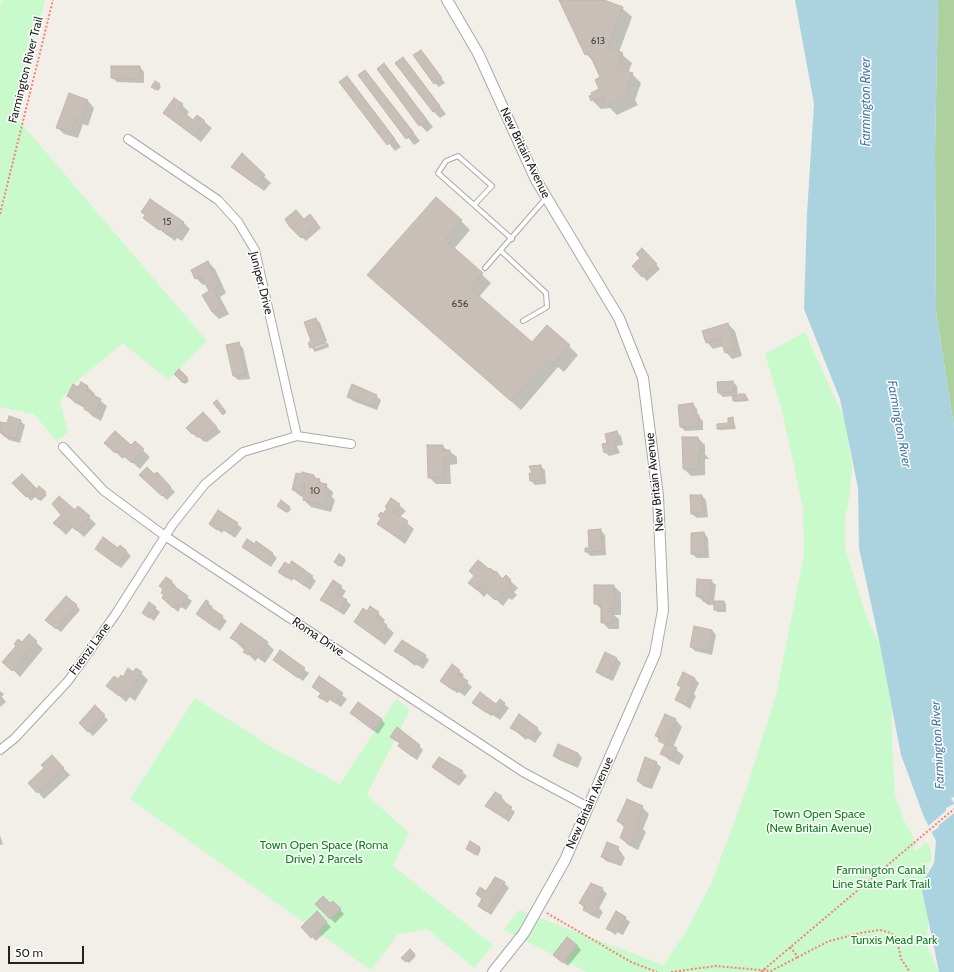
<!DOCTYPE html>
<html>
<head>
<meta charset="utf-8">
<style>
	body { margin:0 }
	#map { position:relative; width:954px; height:972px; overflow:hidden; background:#f2efe9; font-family:Cabin,sans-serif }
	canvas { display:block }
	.scale { position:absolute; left:8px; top:946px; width:76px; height:18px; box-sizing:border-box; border:2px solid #222; border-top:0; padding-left:5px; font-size:12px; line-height:14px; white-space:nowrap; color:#222; -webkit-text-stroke:3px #fff; paint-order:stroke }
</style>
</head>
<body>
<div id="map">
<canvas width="954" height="972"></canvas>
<div class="scale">50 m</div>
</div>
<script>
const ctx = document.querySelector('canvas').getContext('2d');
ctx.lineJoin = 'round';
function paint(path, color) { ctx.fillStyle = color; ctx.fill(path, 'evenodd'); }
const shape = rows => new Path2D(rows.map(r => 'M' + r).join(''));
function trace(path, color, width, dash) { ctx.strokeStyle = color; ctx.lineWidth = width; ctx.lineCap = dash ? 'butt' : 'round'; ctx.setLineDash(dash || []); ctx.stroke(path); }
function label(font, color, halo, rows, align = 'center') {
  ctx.font = font + ' Cabin,sans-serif'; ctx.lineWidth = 3; ctx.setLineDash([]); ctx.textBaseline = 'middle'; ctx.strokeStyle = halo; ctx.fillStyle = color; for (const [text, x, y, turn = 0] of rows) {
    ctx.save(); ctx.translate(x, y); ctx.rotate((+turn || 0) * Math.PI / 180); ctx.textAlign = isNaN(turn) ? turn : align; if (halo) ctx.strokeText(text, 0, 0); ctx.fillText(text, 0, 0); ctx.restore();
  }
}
paint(shape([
	[938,0,954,0,954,427,936,312,935,152]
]), '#add19e');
paint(shape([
	[2,0,45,0,15,116,207,341,168,380,123,343,78,380,60,401,68,433,56,441,34,414,0,407,0,8],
	[805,332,844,418,852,465,850,494,845,519,845,547,865,613,892,672,892,745,895,795,904,821,908,828,911,827,910,831,917,844,913,848,917,851,925,843,928,844,931,851,932,862,926,863,932,882,926,944,939,972,587,972,504,930,519,910,663,965,686,932,711,884,746,790,776,695,804,554,803,508,782,411,765,354],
	[195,698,273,748,340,784,396,699,410,710,367,795,409,833,393,866,493,945,474,968,427,929,398,934,371,970,130,799]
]), '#c8facc');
paint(shape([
	[795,0,938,0,935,152,936,312,954,427,954,797,951,798,954,803,954,972,939,972,921,885,934,863,936,841,924,817,901,755,880,645,859,548,858,488,840,399,804,309,807,214,814,104]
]), '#aad3df');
paint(shape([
	[954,804,954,813,939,825,938,828,930,833,927,827,946,811,946,808]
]), '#f2efe9');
paint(shape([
	[560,0,601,0,622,8,632,17,619,52,632,63,628,73,632,74,641,83,635,100,638,105,617,115,610,108,601,109,592,100,600,89,602,78,595,63,586,54],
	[425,55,445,83,439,87,435,83],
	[403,58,446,114,440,118,433,111],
	[384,65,433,127,427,132,420,125],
	[140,67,144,72,144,83,117,82,112,78],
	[365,71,420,141,414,145,359,76],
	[347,77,401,147,395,151,341,82],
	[159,85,161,87,158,91,152,87],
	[88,101,94,108,88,126,83,124,78,138,64,134,57,127],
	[182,105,189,112,186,116,193,121,197,116,212,128,201,142,164,113],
	[242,155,271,183,264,191,232,167],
	[144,218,183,222,190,229,182,241,177,238,175,241],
	[314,219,321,228,306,241,289,225,304,220],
	[461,221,470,230,454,249,491,283,479,297,532,343,569,346,578,355,564,372,558,367,521,410,378,284],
	[646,253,660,269,647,281,633,266],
	[208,262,215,269,226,293,220,297,229,314,219,319,212,312,211,292,206,283,203,285,196,278],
	[316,319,320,323,327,341,315,345,315,348,328,343,329,347,315,352,309,343,313,342],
	[728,324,735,331,742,356,732,359,726,352,724,346,713,349,707,342],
	[238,343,243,348,250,379,238,380,234,376],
	[179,370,189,381,185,384,175,374],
	[733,382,737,386,738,397,740,396,747,397,749,401,735,402,733,396,723,397,719,393],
	[81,384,88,387,95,394,94,396,107,406,101,421,92,416,85,408,75,403,68,396,79,388],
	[376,396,381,400,377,410,353,401,349,397],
	[693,404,697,409,698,416,703,421,703,430,685,431,681,427],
	[203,413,221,432,207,442,203,441,198,436,197,438,188,428],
	[733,418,736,429,720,430,718,429,729,424],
	[20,421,25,425,20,443,9,440,0,433,0,425],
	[616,432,621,436,623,445,617,446,620,453,609,456,605,452],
	[698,438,705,445,705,454,709,459,705,459,705,475,691,476,684,469],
	[135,443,150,457,140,469,125,456,123,459,113,450,132,447],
	[442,446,457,457,457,464,450,465,451,484,436,484,429,477],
	[540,466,545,470,546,484,535,485,531,481,533,474],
	[157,473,175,492,167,500,140,475,154,476],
	[22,475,37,490,39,488,47,495,41,501,36,496,31,501,14,483],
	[314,476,333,492,332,497,335,500,331,512,311,507,304,500,304,497,300,496,293,490],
	[702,496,706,500,708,517,697,518,692,514],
	[399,505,406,511,400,517,414,529,405,544,378,524,384,515],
	[78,507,96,524,84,537,73,527,66,535,54,523],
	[289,507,291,509,288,513,280,508],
	[210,524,237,524,242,528,235,538,224,530,222,533],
	[600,530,605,535,606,555,591,556,586,552,586,549,590,549],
	[704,533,708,538,709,558,697,558,692,554],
	[243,547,272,553,277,558,271,567],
	[118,549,126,551,131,556,121,568,101,553],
	[344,559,346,560,342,567,337,564],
	[285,563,312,577,316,581,310,590,294,578,292,581,284,576],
	[496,572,503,579,506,577,518,588,514,592,517,595,512,600,509,598,503,606,488,592,484,597,470,583],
	[711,581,716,585,714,602,724,602,726,604,726,612,717,612,715,605,708,605,697,596],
	[172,582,176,586,175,588,192,601,186,610,181,607,178,612,163,598],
	[333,582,346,591,342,597,351,605,344,615,321,600],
	[614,586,621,593,621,615,614,615,619,619,619,629,609,629,602,622,602,610,595,603],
	[149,603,160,612,154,621,143,613],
	[208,603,213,607,211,609,227,621,220,631,197,614],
	[76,605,80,610,61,632,51,624],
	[371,607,385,620,383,623,394,633,385,645,355,622],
	[712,630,716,635,712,655,695,651,691,647],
	[29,635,43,649,20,677,11,668,22,643],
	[232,638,267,643,274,650,265,663,258,658,255,661],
	[396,651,425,656,429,660,423,669,416,664,415,666],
	[605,654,617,659,621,663,613,681,602,676,597,672],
	[274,660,299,666,309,673,303,681],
	[459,671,464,675,462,678,472,687,465,696,459,692,457,693,441,681],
	[141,673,148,680,135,701,130,697,126,702,108,686,124,678],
	[319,678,347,699,341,707,330,700,327,703,319,696,321,694,313,687],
	[695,679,699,683,694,694,696,696,690,709,676,700,682,688,678,685],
	[0,691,4,694,2,697,6,702,0,707],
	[500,701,509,708,500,720,493,715,491,716,473,702,497,705],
	[95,707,108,720,93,736,80,723],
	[351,713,381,719,385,724,378,734],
	[676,720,682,727,673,747,684,756,679,765,669,760,662,753,665,746,656,736],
	[511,727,537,729,542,733,535,743,528,738,526,740],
	[391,737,419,746,423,750,417,760,404,751,399,746,401,744],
	[559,745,578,753,582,758,578,768,559,760,554,756],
	[52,757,70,775,44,799,38,792,45,768],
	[656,763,661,767,652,789,643,786,638,781],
	[433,767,462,772,467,776,459,786],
	[501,797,505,801,504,803,515,812,509,822,487,806],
	[642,807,649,814,643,829,646,832,638,850,628,845,621,838,625,828,618,821],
	[0,835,3,844,0,845],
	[479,847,481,849,478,856,469,851],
	[618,848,625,858,621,866,606,861,602,857],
	[504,883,509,888,491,915,479,906,483,900,477,894,487,892],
	[602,889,607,894,599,908,603,912,599,919,589,914,580,903],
	[333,902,344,914,335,923,316,904,330,905],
	[317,913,331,927,316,941,302,927],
	[625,918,630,922,623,935,617,932,616,935,607,929],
	[577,945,581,950,568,966,558,959],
	[410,951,416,956,409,963,403,958]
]), '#0003');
const building = shape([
	[559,0,604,0,623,7,608,46,623,53,618,66,619,69,633,73,626,90,629,95,607,106,603,97,595,101,594,99,591,101,589,96,592,95,591,93,599,89,595,80,600,77,589,53,585,55,559,0],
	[421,50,442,78,434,84,413,55,421,50],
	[403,57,440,106,433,112,395,63,403,57],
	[384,63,427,120,419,126,377,69,384,63],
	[111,66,140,66,140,79,111,78,111,66],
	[365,70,414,133,406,139,358,75,365,70],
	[347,76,395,139,387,145,339,82,347,76],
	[155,81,160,84,156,90,151,87,155,81],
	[69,93,88,100,81,120,76,118,71,132,56,128,69,93],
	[174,98,183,104,179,109,193,120,197,115,205,121,194,136,163,113,174,98],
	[242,153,265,175,256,185,231,167,242,153],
	[436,197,462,220,445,240,483,273,470,288,532,342,547,325,570,345,554,363,549,359,511,401,367,275,436,197],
	[150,199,184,222,174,235,170,232,167,235,160,228,159,230,143,218,145,215,141,212,150,199],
	[296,210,304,219,310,214,317,223,301,238,289,226,285,219,296,210],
	[642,248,657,264,642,277,632,266,640,258,636,254,642,248],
	[208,261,220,286,213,289,223,307,212,312,202,295,209,291,201,276,195,279,191,270,208,261],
	[316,318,326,343,310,348,308,343,311,341,304,322,316,318],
	[728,323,736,349,725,353,720,338,706,343,702,331,728,323],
	[239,342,246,375,233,376,226,345,239,342],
	[179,369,188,378,183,383,174,374,179,369],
	[733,381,734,392,718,393,717,382,733,381],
	[81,382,88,386,86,391,101,399,94,415,84,409,85,406,67,396,73,384,78,387,81,382],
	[352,384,377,395,373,406,347,397,352,384],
	[739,394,745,394,748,400,733,401,732,396,739,396,739,394],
	[217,400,226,412,223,415,213,403,217,400],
	[693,403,694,415,699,415,699,426,680,427,678,405,693,403],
	[203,412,217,427,203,438,198,437,194,433,192,434,186,428,203,412],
	[9,416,21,420,16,439,4,436,4,433,0,432,0,422,7,423,9,416],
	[733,417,734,427,717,429,717,424,728,423,728,418,733,417],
	[115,431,131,445,135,441,144,449,132,463,117,450,115,453,104,443,115,431],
	[617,431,619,440,614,442,616,449,604,453,602,444,607,443,605,434,617,431],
	[682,437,698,437,699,449,702,449,702,452,698,453,699,469,683,469,682,437],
	[427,445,443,445,443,450,450,450,450,458,444,458,444,477,428,478,427,445],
	[541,465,542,480,530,481,529,473,532,473,529,466,541,465],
	[147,467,154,474,157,472,171,487,162,496,139,475,147,467],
	[302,472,314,475,314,478,320,479,319,483,327,484,325,492,329,493,324,505,303,500,305,483,302,484,300,492,292,490,296,473,301,474,302,472],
	[22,474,36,488,26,497,12,483,22,474],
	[39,486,46,492,39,500,32,494,39,486],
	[690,495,702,495,704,513,691,514,690,495],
	[59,496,75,510,78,506,90,516,77,531,65,521,59,528,53,523,61,515,52,504,59,496],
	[391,498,400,504,393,510,394,513,408,521,398,538,377,524,381,518,378,516,381,512,383,514,387,508,385,507,391,498],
	[281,500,290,507,286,512,277,506,281,500],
	[218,510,238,523,230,534,219,527,217,530,209,524,218,510],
	[601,529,602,551,585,552,585,548,589,548,588,530,601,529],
	[704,532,705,554,691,554,691,533,704,532],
	[103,537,118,548,120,545,127,551,117,565,95,549,103,537],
	[247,539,255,544,256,541,273,553,266,563,242,547,247,539],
	[339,554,345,558,339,566,334,562,339,554],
	[478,560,489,569,490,568,495,572,496,571,502,579,506,575,511,580,508,585,511,588,505,594,502,592,495,600,486,592,489,588,483,583,477,590,468,583,474,576,469,571,478,560],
	[292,561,313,576,305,586,289,575,287,578,278,572,285,562,289,565,292,561],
	[166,577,172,581,171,584,188,596,181,606,177,604,173,608,162,598,164,595,161,593,163,589,159,586,166,577],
	[697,579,712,580,709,601,703,601,703,597,696,596,697,579],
	[333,580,342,586,337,593,347,600,340,611,320,600,333,580],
	[594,585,614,585,614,608,608,608,608,611,612,611,612,623,601,623,601,604,594,604,594,585],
	[66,596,77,605,56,629,45,620,66,596],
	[206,600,209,602,207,605,223,616,216,628,196,614,206,600],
	[714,601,724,601,724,610,714,610,714,601],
	[149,602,156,607,149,618,142,613,149,602],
	[370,606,379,612,376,617,387,625,378,639,354,622,363,608,367,611,370,606],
	[241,623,268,642,258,657,250,652,248,655,243,652,247,647,230,638,241,623],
	[694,626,712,630,708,651,690,647,694,626],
	[29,634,37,641,12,671,2,662,16,646,14,644,18,639,22,642,29,634],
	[402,640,426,655,418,665,394,651,402,640],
	[280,650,305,668,298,678,273,660,280,650],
	[605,652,617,658,608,678,596,672,605,652],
	[452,664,460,670,457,674,468,681,461,692,454,688,453,690,440,681,452,664],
	[128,668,133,672,136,668,142,672,128,695,123,691,119,696,106,686,114,676,118,679,121,675,123,677,128,668],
	[683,672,695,678,690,690,693,691,686,705,675,700,681,687,677,685,683,672],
	[319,676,343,693,336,703,325,696,323,700,318,697,321,693,312,687,319,676],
	[480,692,496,704,500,699,505,703,496,716,488,711,487,713,472,703,480,692],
	[358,702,382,719,373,730,350,713,358,702],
	[95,705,105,715,88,732,79,723,95,705],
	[519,714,538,728,530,739,510,728,519,714],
	[665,714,676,719,666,743,677,748,672,759,660,754,665,744,658,741,660,737,655,736,665,714],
	[397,727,420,745,412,756,398,746,400,743,390,737,397,727],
	[558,744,578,753,573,765,553,756,558,744],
	[52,755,64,768,37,793,28,783,44,768,41,765,52,755],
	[439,757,463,771,455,783,432,767,439,757],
	[645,757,657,762,648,786,637,781,645,757],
	[495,792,502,796,500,799,512,807,504,818,485,806,495,792],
	[627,799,643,806,636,823,640,824,631,844,620,838,625,825,617,821,627,799],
	[470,841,480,847,476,855,466,849,470,841],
	[607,842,619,847,617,851,621,853,617,862,601,857,607,842],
	[495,877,505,882,487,912,478,906,482,899,476,894,480,887,486,891,495,877],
	[591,883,603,888,595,905,599,907,595,916,583,910,585,906,579,903,591,883],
	[323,896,330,903,333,901,341,909,330,919,315,904,323,896],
	[317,911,327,922,311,938,301,927,317,911],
	[616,911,626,917,618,931,613,929,611,931,606,929,616,911],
	[567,937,577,945,563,963,553,955,567,937],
	[410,949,415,954,406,962,401,958,410,949]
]);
paint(building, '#c7bfb8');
trace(building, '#c4b6ab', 1);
const service = shape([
	[474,205,492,186,458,156,446,161,438,173,474,205,512,239],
	[501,251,546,293,547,307,523,321],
	[485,268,546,198]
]);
const minor = shape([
	[128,139,218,200,238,222,255,250,297,436],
	[63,447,104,491,165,536,523,772,588,807],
	[0,750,15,738,68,681,115,615,173,524,205,484,243,452,297,436,351,444]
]);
const tertiary = shape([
	[447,0,478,53,536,180,619,318,643,378,658,496,663,610,655,654,565,860,524,933,493,972]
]);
trace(service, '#a9a9a9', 6);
trace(minor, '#a9a9a9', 10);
trace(tertiary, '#a9a9a9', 12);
trace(shape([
	[0,214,53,0],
	[547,913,631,962,657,972],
	[790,947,798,957,829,941,860,933,880,930,891,933,897,939,901,959,910,972],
	[671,972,716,966,771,971,798,957],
	[761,972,954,809]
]), '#fa8072', 2, [2, 2]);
trace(service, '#fff', 4);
trace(minor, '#fff', 8);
trace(tertiary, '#fff', 10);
label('10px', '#4b4948', null, [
	["613",598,41],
	["15",167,222],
	["656",460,304],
	["10",315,491]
]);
label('12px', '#222', '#fff', [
	["Farmington River Trail",26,70,-76],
	["New Britain Avenue",525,153,64],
	["Juniper Drive",261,283,76],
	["New Britain Avenue",655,482,-96],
	["Roma Drive",318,637,34],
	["Firenzi Lane",90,649,-54],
	["New Britain Avenue",590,803,-66]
]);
label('12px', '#0c8416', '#fff', [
	["Town Open Space",819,814],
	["(New Britain Avenue)",819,828],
	["Town Open Space (Roma",324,845],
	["Drive) 2 Parcels",324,859],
	["Farmington Canal",881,870],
	["Line State Park Trail",881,884],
	["Tunxis Mead Park",894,940]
]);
label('italic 13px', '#4a7aab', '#fff', [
	["Farmington River",866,102,-90],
	["Farmington River",899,424,80],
	["Farmington River",938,745,-93]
]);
</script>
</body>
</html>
